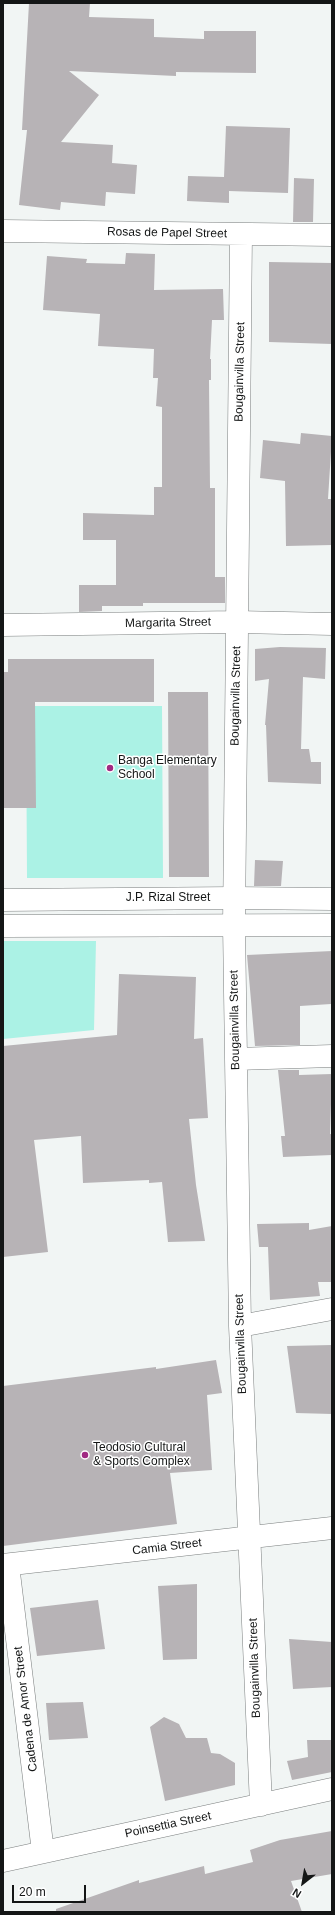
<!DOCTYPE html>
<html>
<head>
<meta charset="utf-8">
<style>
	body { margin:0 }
	#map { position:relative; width:335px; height:1915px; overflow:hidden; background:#f1f5f4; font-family:Helvetica,sans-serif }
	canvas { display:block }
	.frame { position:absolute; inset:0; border:4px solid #141616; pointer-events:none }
	.north { position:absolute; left:283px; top:1863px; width:40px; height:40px; -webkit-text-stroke:3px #fff; paint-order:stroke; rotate:211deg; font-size:11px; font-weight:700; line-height:16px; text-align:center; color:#141616 }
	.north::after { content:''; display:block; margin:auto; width:14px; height:18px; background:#141616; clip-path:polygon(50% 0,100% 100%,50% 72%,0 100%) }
	.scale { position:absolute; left:12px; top:1885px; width:74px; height:18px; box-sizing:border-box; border:2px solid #141616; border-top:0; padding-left:5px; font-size:12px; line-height:14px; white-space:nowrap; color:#141616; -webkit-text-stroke:3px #fff; paint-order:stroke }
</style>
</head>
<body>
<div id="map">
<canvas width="335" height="1915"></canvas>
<div class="frame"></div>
<div class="north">N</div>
<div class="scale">20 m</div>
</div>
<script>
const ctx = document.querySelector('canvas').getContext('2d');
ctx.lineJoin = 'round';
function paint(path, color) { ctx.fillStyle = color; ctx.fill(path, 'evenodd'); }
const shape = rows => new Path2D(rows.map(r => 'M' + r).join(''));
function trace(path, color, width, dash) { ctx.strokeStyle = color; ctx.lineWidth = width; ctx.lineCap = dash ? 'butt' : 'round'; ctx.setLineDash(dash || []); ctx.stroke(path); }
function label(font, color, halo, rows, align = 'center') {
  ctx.font = font + ' Helvetica,sans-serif'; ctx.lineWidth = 3; ctx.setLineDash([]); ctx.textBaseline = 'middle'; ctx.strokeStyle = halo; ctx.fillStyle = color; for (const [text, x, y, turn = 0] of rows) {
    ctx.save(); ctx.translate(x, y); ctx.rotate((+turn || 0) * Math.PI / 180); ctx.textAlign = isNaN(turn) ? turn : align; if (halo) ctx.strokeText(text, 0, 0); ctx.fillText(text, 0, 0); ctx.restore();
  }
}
paint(shape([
	[26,706,162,706,163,878,27,878],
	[3,941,96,941,94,1030,3,1039]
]), '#abf2e5');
paint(shape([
	[29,3,90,3,89,17,154,19,154,37,204,39,204,31,256,31,256,73,176,72,176,76,69,71,99,95,61,142,113,145,112,163,137,165,135,194,106,192,105,206,61,202,60,210,19,205,27,130,22,130],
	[226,126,290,128,288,193,229,191,229,203,187,201,188,176,224,177],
	[294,178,314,179,313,222,293,222],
	[126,253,155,254,154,290,223,289,224,320,212,320,210,359,211,359,211,380,209,380,210,488,215,488,215,577,225,577,225,603,143,603,143,606,102,606,102,611,79,612,79,585,116,585,116,540,83,540,83,513,154,515,154,487,162,487,162,407,156,406,158,378,153,378,154,349,98,346,100,314,43,310,47,256,87,259,86,263,125,264],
	[269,262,332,263,332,344,269,342],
	[301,433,332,436,328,499,332,499,332,545,286,546,285,481,260,478,263,440,300,444],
	[280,647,326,648,325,679,303,677,301,749,309,749,311,762,321,762,321,784,268,782,266,725,265,725,269,679,255,681,255,649],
	[8,659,154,659,154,702,35,702,36,808,3,808,3,672,8,672],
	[168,692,208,692,209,877,169,877],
	[255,860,283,861,281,886,254,886],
	[332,951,331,1004,300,1006,300,1045,255,1046,247,955],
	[119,974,196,977,194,1039,203,1038,208,1118,189,1119,196,1185,205,1241,168,1242,162,1182,149,1183,149,1180,83,1183,81,1136,34,1140,48,1252,3,1257,3,1046,117,1035],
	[278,1070,299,1070,299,1075,332,1074,330,1134,332,1134,332,1155,283,1157,281,1136,285,1136],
	[309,1223,309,1230,332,1226,332,1282,318,1282,320,1296,270,1300,268,1247,259,1247,257,1224],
	[332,1345,332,1414,296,1413,287,1346],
	[216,1360,222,1393,207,1395,212,1470,170,1473,177,1524,3,1546,3,1386,156,1367,156,1369],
	[197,1584,197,1659,163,1660,158,1586],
	[98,1600,105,1649,37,1656,30,1608],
	[289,1639,332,1642,332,1687,293,1689],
	[83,1702,88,1738,49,1740,46,1703],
	[164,1717,179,1724,186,1738,207,1738,211,1753,220,1754,235,1763,235,1785,165,1801,150,1727],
	[307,1740,332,1740,332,1772,292,1780,287,1761,308,1757],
	[332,1831,332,1874,291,1881,302,1912,56,1912,56,1909,139,1880,139,1883,204,1866,205,1874,253,1862,250,1850,280,1840]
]), '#b7b3b6');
const street = shape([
	[3,231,332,235],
	[241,234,234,925,240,1326,261,1805],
	[3,625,237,622,332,624],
	[236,1059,332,1056],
	[240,1326,332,1309],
	[3,1565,332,1528],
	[8,1565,43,1852],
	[3,1861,332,1789]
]);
const secondary = shape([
	[3,900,234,898,332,899],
	[3,926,332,925]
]);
trace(street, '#7b7f7f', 23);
trace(secondary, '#7b7f7f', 23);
trace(street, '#fff', 22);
trace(secondary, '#fff', 22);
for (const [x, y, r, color] of [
	[110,768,4,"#a12a83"],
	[85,1455,4,"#a12a83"]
]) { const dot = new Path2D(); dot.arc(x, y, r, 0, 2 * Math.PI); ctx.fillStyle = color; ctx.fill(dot); trace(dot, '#fff', 1.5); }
label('12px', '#141616', '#fff', [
	["Rosas de Papel Street",167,233,1],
	["Bougainvilla Street",240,372,-89],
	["Margarita Street",168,623,-1],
	["Bougainvilla Street",236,696,-89],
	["J.P. Rizal Street",168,898],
	["Bougainvilla Street",235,1020,-91],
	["Bougainvilla Street",241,1344,-92],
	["Camia Street",167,1547,-7],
	["Bougainvilla Street",255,1668,-92],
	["Cadena de Amor Street",26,1709,-97],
	["Poinsettia Street",168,1825,-12]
]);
label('12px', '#141616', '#fff', [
	["Banga Elementary",118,761],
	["School",118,775],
	["Teodosio Cultural",93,1448],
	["& Sports Complex",93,1462]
], 'left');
</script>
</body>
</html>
